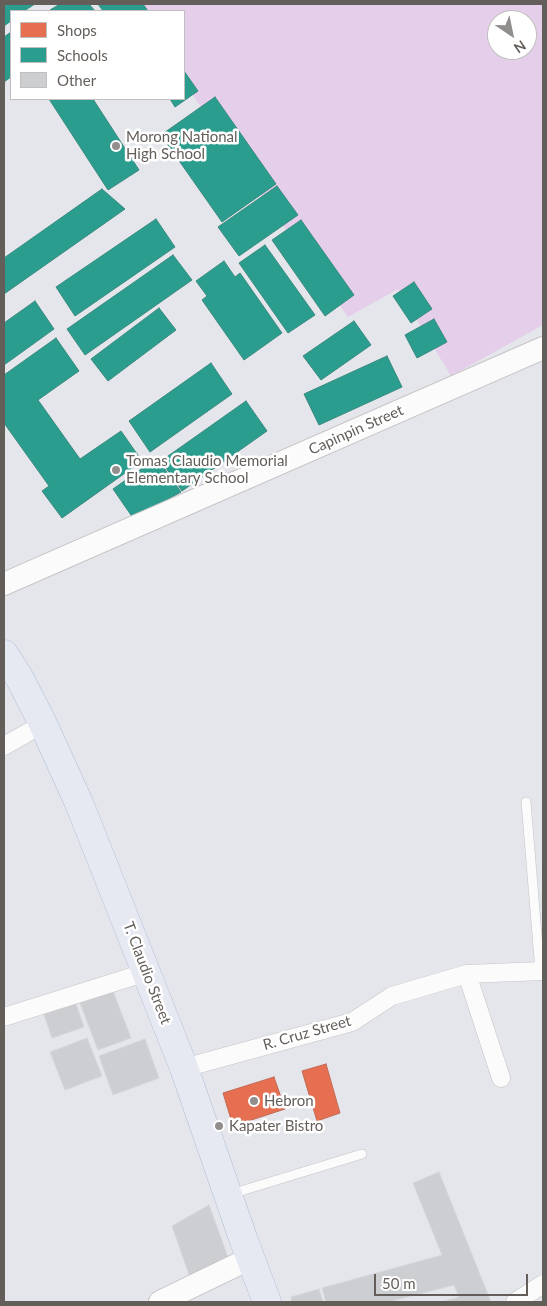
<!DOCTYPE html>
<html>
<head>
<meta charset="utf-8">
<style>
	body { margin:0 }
	#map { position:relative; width:547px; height:1306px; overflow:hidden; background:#e4e6eb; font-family:Lato,sans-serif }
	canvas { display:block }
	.frame { position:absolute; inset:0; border:5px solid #645e5a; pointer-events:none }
	.legend { position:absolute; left:10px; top:10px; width:175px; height:90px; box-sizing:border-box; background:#fff; border:1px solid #c1bfbd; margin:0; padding:6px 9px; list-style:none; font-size:15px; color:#645e5a }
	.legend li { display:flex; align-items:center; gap:10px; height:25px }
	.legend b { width:25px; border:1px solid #c1bfbd }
	.north { position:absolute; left:487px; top:10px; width:50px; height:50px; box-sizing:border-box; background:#fff; border:1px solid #c1bfbd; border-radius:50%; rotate:146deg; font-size:14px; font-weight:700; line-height:20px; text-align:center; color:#645e5a }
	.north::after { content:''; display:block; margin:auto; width:18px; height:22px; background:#918e8d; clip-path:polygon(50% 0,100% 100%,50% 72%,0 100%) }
	.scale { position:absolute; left:374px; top:1274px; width:154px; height:22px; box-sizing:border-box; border:2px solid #645e5a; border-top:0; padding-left:6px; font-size:15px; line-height:18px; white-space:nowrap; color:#645e5a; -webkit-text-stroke:4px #fff; paint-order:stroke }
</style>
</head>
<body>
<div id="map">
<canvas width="547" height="1306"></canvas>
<div class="frame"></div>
<ul class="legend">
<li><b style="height:14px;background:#e76f51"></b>Shops</li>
<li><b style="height:14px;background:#2a9d8f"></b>Schools</li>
<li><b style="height:14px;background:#cdced1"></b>Other</li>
</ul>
<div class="north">N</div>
<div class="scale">50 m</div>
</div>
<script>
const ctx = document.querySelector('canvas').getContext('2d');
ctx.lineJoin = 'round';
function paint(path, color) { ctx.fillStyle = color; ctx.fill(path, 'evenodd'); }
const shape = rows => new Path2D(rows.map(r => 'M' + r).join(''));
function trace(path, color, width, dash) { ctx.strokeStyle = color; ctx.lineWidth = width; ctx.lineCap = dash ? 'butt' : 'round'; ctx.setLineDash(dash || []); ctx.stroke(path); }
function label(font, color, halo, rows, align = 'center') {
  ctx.font = font + ' Lato,sans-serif'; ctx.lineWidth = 5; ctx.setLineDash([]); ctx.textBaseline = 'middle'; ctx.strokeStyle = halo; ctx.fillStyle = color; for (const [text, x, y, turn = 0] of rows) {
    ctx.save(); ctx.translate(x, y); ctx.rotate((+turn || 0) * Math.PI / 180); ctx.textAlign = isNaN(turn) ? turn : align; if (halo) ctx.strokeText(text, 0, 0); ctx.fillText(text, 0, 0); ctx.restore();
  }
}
paint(shape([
	[130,4,543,4,543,325,451,376,398,289,348,317,260,193,184,82,184,11,135,11],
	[497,20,527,20,527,50,497,50]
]), '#e4ceea');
const shops = shape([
	[326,1064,340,1113,317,1121,302,1071,326,1064],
	[274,1077,285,1109,233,1126,223,1093,274,1077]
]);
paint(shops, '#e76f51');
trace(shops, '#c06a54', 1);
const schools = shape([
	[4,4,35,4,24,11,11,11,11,21,4,26,4,4],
	[60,4,89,4,95,11,51,11,50,10,60,4],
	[98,4,143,4,148,11,103,11,98,4],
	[11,32,11,77,4,82,4,37,11,32],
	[184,71,198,91,175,107,170,99,184,99,184,71],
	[215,97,276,184,222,222,161,135,215,97],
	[49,99,93,99,139,170,108,190,49,99],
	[277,186,298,215,239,256,218,227,277,186],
	[102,189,125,209,4,294,4,258,102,189],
	[156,219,175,247,75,316,56,287,156,219],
	[301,220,354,295,325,316,272,240,301,220],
	[265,245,315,315,288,333,239,263,265,245],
	[173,255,192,280,85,355,67,329,173,255],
	[224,261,235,277,240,273,282,333,244,360,202,300,207,296,196,281,224,261],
	[414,282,432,309,411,323,393,296,414,282],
	[35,301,54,329,4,365,4,323,35,301],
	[159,308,176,330,108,381,91,359,159,308],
	[434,319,447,342,417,358,405,335,434,319],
	[354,321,371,345,321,380,303,356,354,321],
	[56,338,79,371,38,400,80,459,121,431,142,461,62,518,42,491,49,486,4,423,4,375,56,338],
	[387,356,402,387,319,425,304,394,387,356],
	[211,363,232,394,150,452,129,421,211,363],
	[246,401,267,431,182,491,161,461,246,401],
	[157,458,181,492,133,518,113,489,157,458]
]);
paint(schools, '#2a9d8f');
trace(schools, '#3b8a7f', 1);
const building = shape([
	[113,991,131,1038,98,1050,80,1003,113,991],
	[75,1001,84,1027,52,1038,43,1012,75,1001],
	[87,1038,102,1076,65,1090,50,1052,87,1038],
	[145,1039,159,1078,113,1095,99,1056,145,1039],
	[439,1172,491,1302,441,1302,459,1297,454,1285,388,1302,326,1302,322,1288,442,1255,413,1183,439,1172],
	[209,1205,230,1263,191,1280,172,1226,209,1205],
	[319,1289,323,1302,292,1302,291,1297,319,1289]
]);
paint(building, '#cdced1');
trace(building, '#d4d6da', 1);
const service = shape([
	[526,802,540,971],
	[231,1194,362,1154]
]);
const minor = shape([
	[4,746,43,724],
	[467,974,501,1078],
	[4,1017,147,972],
	[184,1068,352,1022,392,996,467,974,543,971],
	[515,1302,543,1284]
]);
const tertiary = shape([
	[4,584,543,348],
	[160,1302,251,1258]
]);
const primary = shape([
	[4,654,19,677,43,724,79,803,184,1068,244,1241,267,1302]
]);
trace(service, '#c6c4c5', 10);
trace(minor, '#c6c4c5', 19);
trace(tertiary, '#c6c4c5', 24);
trace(primary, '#afbed6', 29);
trace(service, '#fbfbfc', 9);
trace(minor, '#fbfbfc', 18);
trace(tertiary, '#fbfbfc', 22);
trace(primary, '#e7e9f2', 28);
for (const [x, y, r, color] of [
	[116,146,5,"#918e8d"],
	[116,470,5,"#918e8d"],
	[254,1101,5,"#918e8d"],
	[219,1126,5,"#918e8d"]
]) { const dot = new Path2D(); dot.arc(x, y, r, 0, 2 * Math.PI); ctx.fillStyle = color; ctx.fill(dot); trace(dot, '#fff', 2); }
label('15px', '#645e5a', '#fff', [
	["Morong National",126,137],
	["High School",126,154],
	["Tomas Claudio Memorial",126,461],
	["Elementary School",126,478],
	["Hebron",264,1101],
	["Kapater Bistro",229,1126]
], 'left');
label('15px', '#645e5a', '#fff', [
	["Capinpin Street",356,430,-24],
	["T. Claudio Street",147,973,69],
	["R. Cruz Street",307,1033,-16]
]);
</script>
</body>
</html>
